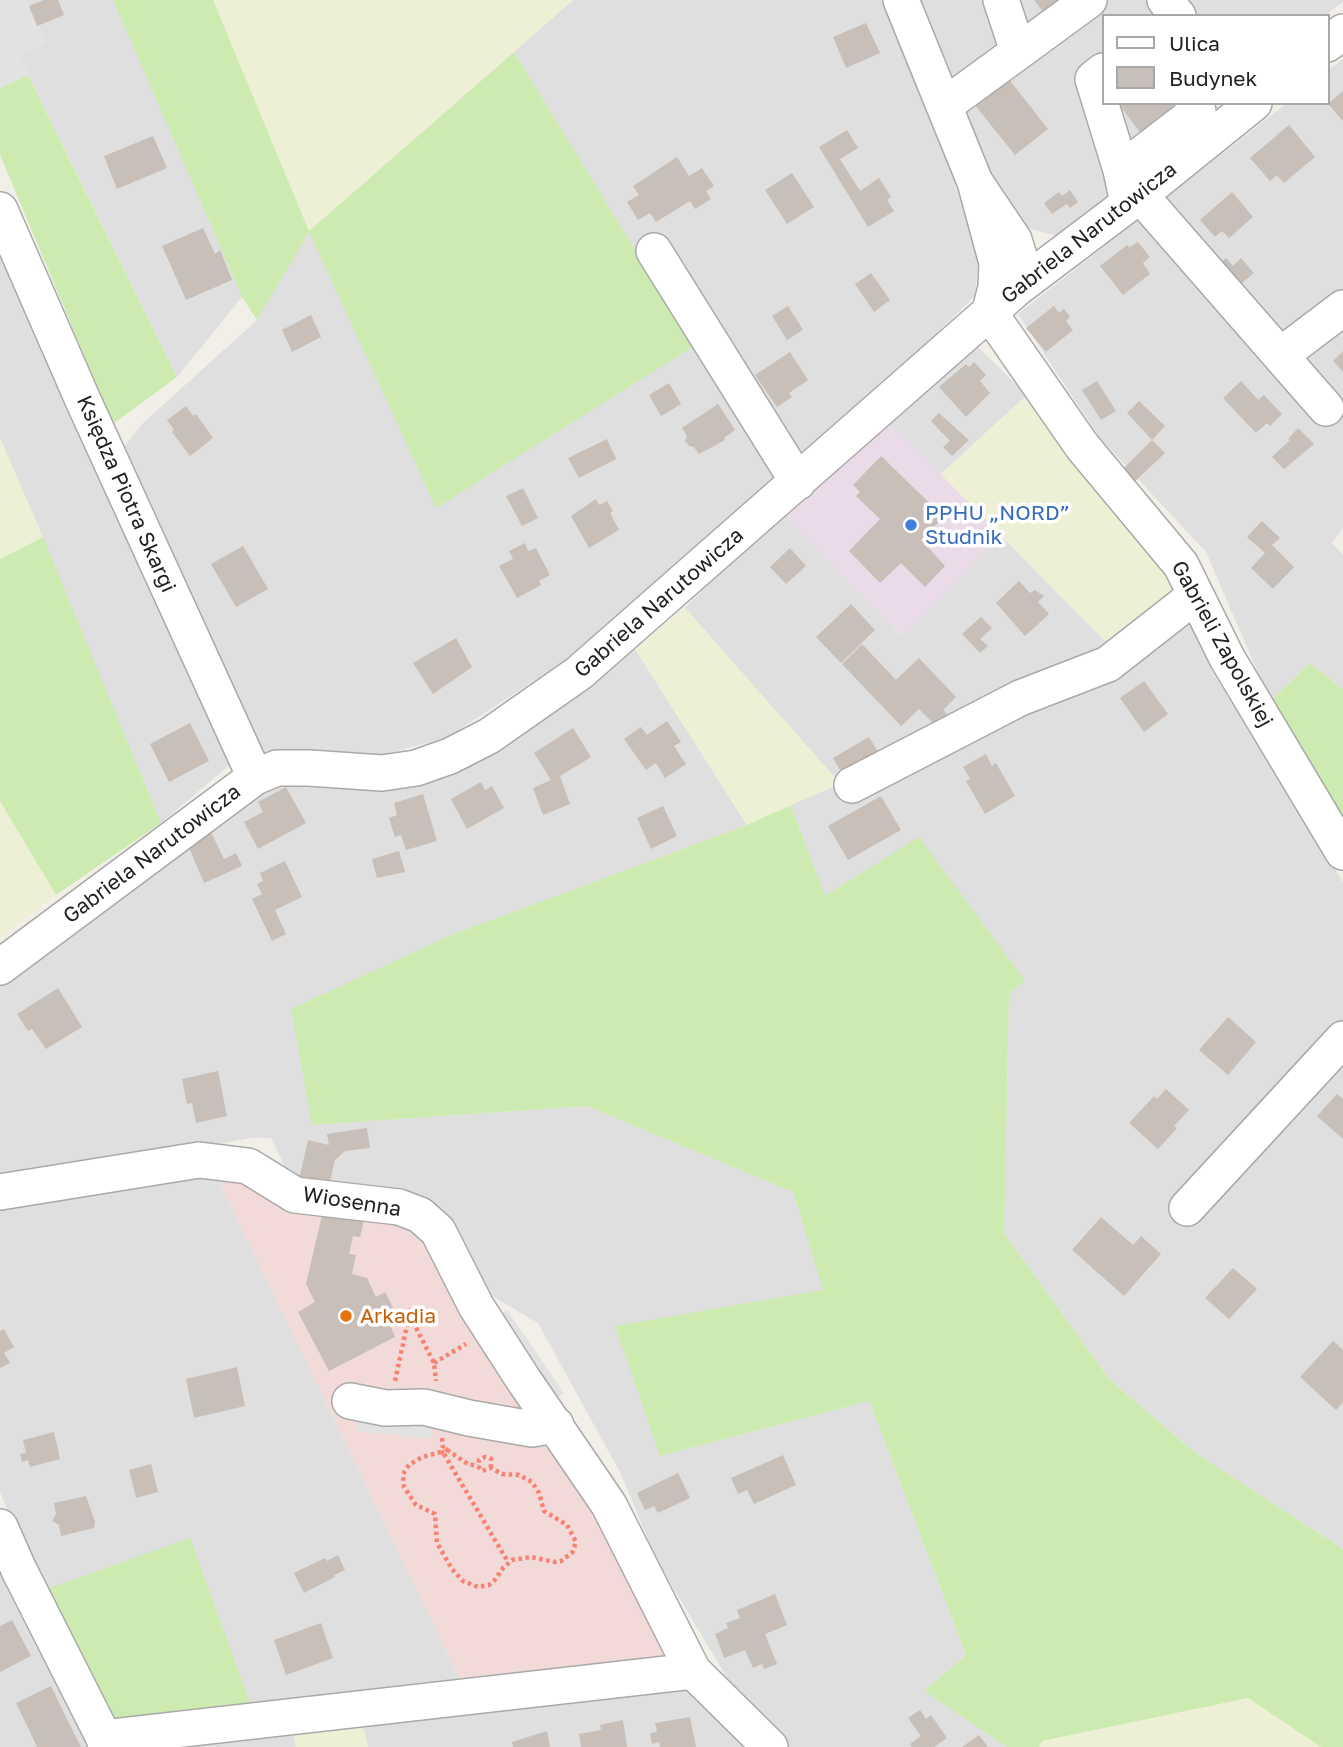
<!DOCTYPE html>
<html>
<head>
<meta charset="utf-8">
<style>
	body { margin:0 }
	#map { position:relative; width:1343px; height:1747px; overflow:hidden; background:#f2efe9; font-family:"Golos Text",sans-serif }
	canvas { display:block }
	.legend { position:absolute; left:1102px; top:14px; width:228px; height:91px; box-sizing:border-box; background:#fff; border:2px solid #a7a7a7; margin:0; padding:9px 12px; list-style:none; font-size:21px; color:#222 }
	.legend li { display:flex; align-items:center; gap:14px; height:35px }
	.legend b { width:35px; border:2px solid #a7a7a7 }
</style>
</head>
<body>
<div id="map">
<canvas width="1343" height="1747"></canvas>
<ul class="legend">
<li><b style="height:9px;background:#fff"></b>Ulica</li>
<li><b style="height:19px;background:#c7bfb8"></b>Budynek</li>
</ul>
</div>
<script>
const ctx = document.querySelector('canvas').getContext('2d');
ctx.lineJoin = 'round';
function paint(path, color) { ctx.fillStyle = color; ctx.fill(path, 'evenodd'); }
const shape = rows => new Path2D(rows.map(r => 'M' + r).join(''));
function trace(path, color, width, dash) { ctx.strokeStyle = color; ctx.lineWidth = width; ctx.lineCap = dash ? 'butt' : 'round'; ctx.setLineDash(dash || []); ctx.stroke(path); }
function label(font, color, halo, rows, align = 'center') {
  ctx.font = font + ' "Golos Text",sans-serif'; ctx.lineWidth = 7; ctx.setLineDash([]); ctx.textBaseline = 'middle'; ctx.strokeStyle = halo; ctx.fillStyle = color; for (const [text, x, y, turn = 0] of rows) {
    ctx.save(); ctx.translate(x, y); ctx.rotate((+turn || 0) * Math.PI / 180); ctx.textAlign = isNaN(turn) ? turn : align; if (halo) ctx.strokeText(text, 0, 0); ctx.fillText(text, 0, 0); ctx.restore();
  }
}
paint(shape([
	[26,0,114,0,242,297,177,377,19,56,46,43],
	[573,0,883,0,930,115,979,251,975,296,899,370,617,623,572,656,446,738,374,757,258,754,122,449,143,423,257,320,309,231,436,507,693,346,514,52],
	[918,0,1343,0,1343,2,1324,16,1103,16,1103,103,1212,103,1069,239,1030,229,1007,214,948,64],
	[1343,59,1343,528,1332,543,1343,555,1343,689,1310,663,1270,701,1206,552,1099,437,1018,314,1287,103,1327,103,1327,71],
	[0,233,233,762,161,823,0,438],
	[973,342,1027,395,941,474,884,421],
	[780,510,902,636,1000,535,1112,648,1179,586,1212,671,1343,882,1343,1549,1194,1452,1109,1379,1004,1233,1009,994,1025,980,825,897,791,806,839,784,685,608],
	[635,649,747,825,451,935,312,1125,587,1106,793,1192,824,1290,660,1456,869,1401,966,1655,924,1691,1007,1747,786,1747,742,1703,656,1559,622,1476,538,1323,492,1296,447,1229,294,1186,271,1138,250,1138,0,1187,0,979,262,788,478,756],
	[215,1173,462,1683,253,1711,41,1591,0,1492,0,1206],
	[0,1553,92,1747,0,1747],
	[676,1674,748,1747,368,1747,362,1721],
	[292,1728,296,1747,121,1747]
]), '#e0dfdf');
paint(shape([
	[215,1173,397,1217,421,1231,597,1500,676,1661,462,1683]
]), '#f2dad9');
paint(shape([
	[884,421,941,474,1000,535,902,636,780,510]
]), '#ebdbe8');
paint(shape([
	[213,0,573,0,309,231],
	[1027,395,1179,586,1112,648,941,474],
	[0,438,43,537,0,559],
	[685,608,840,783,747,825,635,649],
	[0,801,56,895,0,938],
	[1248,1698,1321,1747,1039,1747,1042,1741],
	[362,1721,368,1747,296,1747,292,1728]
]), '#eef0d5');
paint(shape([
	[113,0,213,0,309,231,514,52,694,346,436,508,309,232,257,320,242,297],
	[28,75,177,377,113,424,0,155,0,88],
	[43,537,161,823,56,895,0,801,0,559],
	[1310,663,1343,689,1343,827,1270,701],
	[840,783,791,806,825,896,919,837,1025,981,1009,994,1004,1233,1109,1379,1194,1452,1343,1549,1343,1747,1321,1747,1248,1698,1042,1741,1039,1747,1007,1747,924,1691,966,1655,869,1401,660,1456,615,1326,823,1290,793,1192,587,1106,312,1125,291,1009,451,935,747,825],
	[190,1538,253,1711,109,1720,41,1591]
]), '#cdebb0');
paint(shape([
	[0,0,26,0,47,43,19,56,28,75,0,88],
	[507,1310,564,1393,548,1405,491,1320],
	[354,1416,433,1424,430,1439,357,1431]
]), '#e2e2e2');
paint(shape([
	[44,0,58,0,64,15,37,26,29,6],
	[1034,0,1077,0,1050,21],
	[866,23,880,53,846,68,833,37],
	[1004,73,1048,129,1015,155,970,99],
	[1343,91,1343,121,1328,104],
	[1118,103,1172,103,1179,112,1145,139],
	[1289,125,1315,157,1284,183,1277,175,1270,181,1250,158],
	[847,130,858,148,840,159,860,191,879,178,891,197,887,200,894,211,868,227,819,147],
	[153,136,167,168,117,189,104,156],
	[677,157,689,176,702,168,714,186,706,191,711,199,695,209,690,201,656,222,650,213,638,220,627,202,639,195,633,186],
	[792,173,814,207,787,224,765,190],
	[1070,190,1078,202,1070,208,1067,204,1052,214,1044,203,1059,192,1062,196],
	[1232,192,1253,217,1229,238,1222,231,1215,237,1200,220],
	[203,228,215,254,220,250,232,280,186,300,162,246],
	[1138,242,1150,257,1143,263,1150,274,1123,295,1100,266,1127,245,1130,247],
	[1226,258,1233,266,1241,258,1254,273,1236,288,1217,266],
	[871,273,890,300,874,312,855,284],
	[788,306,803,330,787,340,772,316],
	[1054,306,1059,313,1064,309,1070,317,1066,321,1073,330,1046,352,1026,328],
	[311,315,321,337,292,352,282,330],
	[1343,351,1343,372,1333,361],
	[790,352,808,380,789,393,792,397,777,407,755,375],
	[974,362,986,375,980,381,990,393,966,417,939,387,966,364,969,367],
	[1097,381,1116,411,1101,420,1082,390],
	[1241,381,1258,400,1264,395,1282,414,1270,426,1267,423,1256,433,1223,398],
	[669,383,681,404,661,416,649,395],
	[1139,401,1165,426,1152,440,1127,413],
	[718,404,735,430,724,438,725,440,699,454,694,447,689,446,685,441,687,436,682,428],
	[186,406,193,416,196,414,213,438,190,456,172,432,174,430,167,420],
	[939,413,969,440,952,456,943,447,950,441,931,421],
	[1298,428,1314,444,1284,469,1272,457,1290,440,1288,439],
	[607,439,616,459,579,478,568,458],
	[1152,440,1165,453,1129,487,1118,474],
	[881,456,944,517,921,540,945,566,925,587,901,563,880,583,849,551,880,519,856,496,860,492,853,485],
	[523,488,538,518,522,526,506,496],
	[596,499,599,505,607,501,613,511,610,513,619,530,589,548,571,516],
	[1262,521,1280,538,1272,545,1294,567,1273,589,1251,568,1265,553,1247,537],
	[525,543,528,551,536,548,550,575,539,581,541,585,517,598,499,566,513,559,509,551],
	[243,546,268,589,236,607,211,564],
	[790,548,806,566,786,584,770,567],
	[1019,581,1030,593,1035,590,1044,596,1038,602,1049,614,1025,636,996,603],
	[851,604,875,630,841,663,816,637],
	[981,617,992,628,980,639,988,646,980,653,962,634],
	[456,638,472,667,433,694,413,663],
	[862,644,896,680,919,658,956,697,943,710,947,714,935,725,919,709,901,726,842,664],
	[1144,681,1168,714,1144,732,1120,698],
	[667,721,681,742,674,746,686,764,665,778,656,763,646,770,624,739,641,727,647,735],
	[190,723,209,761,169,782,150,744],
	[573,728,591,757,560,776,570,804,543,815,533,788,551,780,534,753],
	[869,737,880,755,844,777,833,758],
	[986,754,992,766,996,763,1015,796,985,814,966,781,970,779,963,767],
	[481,782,485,790,492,786,504,808,467,829,451,799],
	[286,787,306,823,258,849,244,822,263,812,258,802],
	[423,794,437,841,406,850,401,835,395,837,389,818,397,815,394,803],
	[881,796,901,830,848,860,828,826],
	[663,806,677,836,651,849,637,818],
	[208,826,224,859,236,853,242,866,204,883,187,843],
	[399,851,405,872,377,878,372,859],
	[285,861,302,897,275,910,286,934,272,941,252,899,262,894,257,884,263,881,260,873],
	[58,988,82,1027,46,1049,32,1029,28,1031,17,1014],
	[1228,1017,1256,1042,1228,1075,1199,1050],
	[218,1071,227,1116,196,1123,192,1103,187,1104,182,1079],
	[1166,1089,1189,1110,1174,1126,1177,1128,1158,1149,1129,1123,1154,1096,1157,1099],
	[1337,1094,1343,1099,1343,1139,1317,1116],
	[367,1128,370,1148,345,1151,335,1160,329,1186,299,1179,308,1140,329,1145,327,1134],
	[324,1207,365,1216,360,1237,353,1236,349,1254,356,1255,352,1274,367,1278,376,1297,385,1292,396,1313,387,1318,395,1337,329,1371,298,1312,315,1302,306,1284],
	[1101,1217,1133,1245,1141,1236,1161,1254,1124,1296,1072,1250],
	[1233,1268,1257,1289,1229,1319,1205,1298],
	[4,1329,14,1347,4,1353,10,1363,0,1368,0,1331],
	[1333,1341,1343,1350,1343,1402,1336,1410,1300,1377],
	[237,1367,245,1406,194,1418,186,1379],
	[54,1432,60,1459,30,1467,28,1460,22,1462,20,1454,26,1453,23,1440],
	[783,1455,796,1485,754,1504,747,1490,738,1494,731,1478],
	[151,1464,158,1492,136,1498,129,1470],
	[678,1473,690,1498,658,1513,654,1506,645,1510,637,1493],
	[86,1496,95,1522,94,1528,61,1536,59,1525,52,1521,56,1514,54,1503],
	[338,1555,345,1570,334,1575,335,1577,304,1593,294,1573,325,1558,327,1561],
	[775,1594,787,1625,765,1634,777,1664,764,1669,762,1664,753,1668,745,1650,724,1658,715,1634,728,1628,726,1623,740,1618,737,1610],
	[12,1620,31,1656,0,1672,0,1626],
	[321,1623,333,1658,286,1675,274,1640],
	[51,1686,65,1715,81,1747,37,1747,30,1732,16,1703],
	[920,1710,926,1719,931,1715,947,1738,934,1747,912,1747,910,1744,921,1736,908,1718],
	[690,1717,696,1747,660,1747,659,1742,652,1744,650,1733,657,1732,655,1723],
	[623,1720,627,1747,581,1747,579,1734,601,1730,600,1725],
	[547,1731,550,1747,513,1747,512,1742],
	[979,1735,988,1747,962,1747]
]), '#c7bfb8');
const minor = shape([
	[901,0,975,182,997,263,1002,274,1017,288,1022,266,1014,240,975,182],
	[1001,0,1018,51],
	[1165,0,1178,16],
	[1327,44,1343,32],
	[1103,71,1093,79,1121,170,1128,203],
	[944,106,1089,0],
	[1121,170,1198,111,1193,103],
	[1140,195,1326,408],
	[0,210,82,398,255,777],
	[654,251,798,482],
	[997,263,996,287,990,311,998,325,1082,446,1181,565,1227,658,1343,852],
	[1281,355,1343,308],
	[852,785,1020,698,1108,664,1196,595],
	[0,967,255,777,277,768,309,768,382,773,416,768,450,756,489,736,579,673,1017,288,1140,195,1254,103],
	[0,1192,199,1160,248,1166,295,1195,399,1207,420,1215,438,1231,476,1306,523,1379,609,1505,693,1671],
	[1187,1208,1343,1039],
	[350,1401,385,1408,424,1407,469,1418,532,1429,556,1425],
	[0,1527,19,1570,104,1738,106,1747],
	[104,1738,693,1671,770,1747]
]);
trace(minor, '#a9a9a9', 38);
trace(shape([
	[434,1363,466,1344],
	[395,1381,411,1307,410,1316,434,1363,436,1381],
	[442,1438,443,1447,441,1452,446,1453,447,1450,443,1447],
	[447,1450,468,1464,478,1466],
	[441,1452,422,1457,409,1465,403,1474,404,1487,416,1505,435,1514,437,1543,452,1569,463,1581,478,1587,489,1585,494,1581,503,1568,512,1560,531,1557,555,1562,561,1561,572,1553,576,1542,567,1525,544,1511,539,1493,532,1482,519,1475,502,1474,491,1468,482,1471,478,1466,479,1460,485,1457,491,1459,491,1468],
	[444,1454,508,1562]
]), '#fa8072', 4.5, [3.5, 3.5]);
trace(minor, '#fff', 35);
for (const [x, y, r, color] of [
	[911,525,7,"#3f7fe0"],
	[346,1316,7,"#e8710a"]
]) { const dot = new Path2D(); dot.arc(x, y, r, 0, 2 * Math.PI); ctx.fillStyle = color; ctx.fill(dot); trace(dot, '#fff', 2.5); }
label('21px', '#222', '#fff', [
	["Gabriela Narutowicza",1089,233,-38],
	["Księdza Piotra Skargi",126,494,66],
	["Gabriela Narutowicza",659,603,-41],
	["Gabrieli Zapolskiej",1222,644,61],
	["Gabriela Narutowicza",152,854,-37],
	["Wiosenna",352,1202,9]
]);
label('21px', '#366cbe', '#fff', [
	["PPHU „NORD”",925,513],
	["Studnik",925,537]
], 'left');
label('21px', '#c56008', '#fff', [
	["Arkadia",360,1316]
], 'left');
</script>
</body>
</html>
